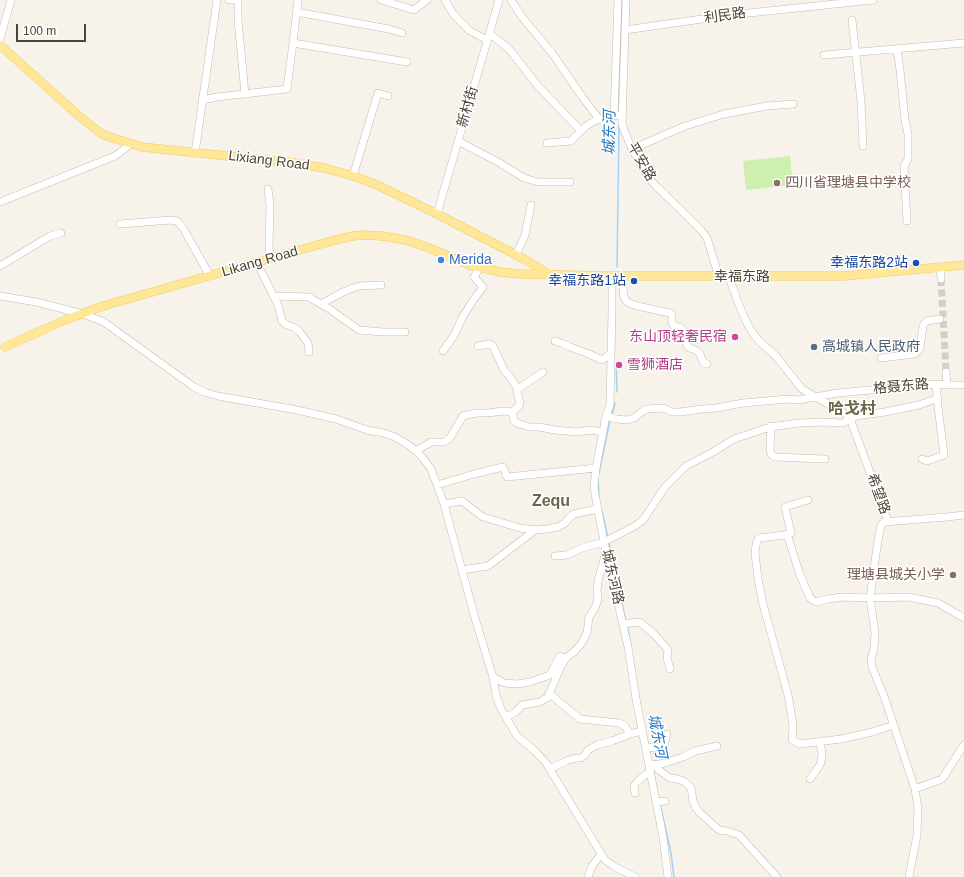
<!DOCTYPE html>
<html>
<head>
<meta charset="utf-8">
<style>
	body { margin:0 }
	#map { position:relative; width:964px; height:877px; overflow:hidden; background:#f7f3ea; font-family:Arial,sans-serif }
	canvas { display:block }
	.scale { position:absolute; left:16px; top:24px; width:70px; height:18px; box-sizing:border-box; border:2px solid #4c4437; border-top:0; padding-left:5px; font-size:12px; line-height:14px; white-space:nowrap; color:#4c4437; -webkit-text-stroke:3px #fff; paint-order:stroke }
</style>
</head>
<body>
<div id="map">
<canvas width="964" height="877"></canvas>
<div class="scale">100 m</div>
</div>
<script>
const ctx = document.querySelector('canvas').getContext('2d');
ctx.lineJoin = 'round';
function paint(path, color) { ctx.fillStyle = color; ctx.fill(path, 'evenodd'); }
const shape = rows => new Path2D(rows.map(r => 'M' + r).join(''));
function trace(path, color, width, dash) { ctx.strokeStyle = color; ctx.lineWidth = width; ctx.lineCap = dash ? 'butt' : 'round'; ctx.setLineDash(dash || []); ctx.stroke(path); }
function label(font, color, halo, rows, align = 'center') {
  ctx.font = font + ' Arial,"Noto Sans SC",sans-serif'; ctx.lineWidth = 3; ctx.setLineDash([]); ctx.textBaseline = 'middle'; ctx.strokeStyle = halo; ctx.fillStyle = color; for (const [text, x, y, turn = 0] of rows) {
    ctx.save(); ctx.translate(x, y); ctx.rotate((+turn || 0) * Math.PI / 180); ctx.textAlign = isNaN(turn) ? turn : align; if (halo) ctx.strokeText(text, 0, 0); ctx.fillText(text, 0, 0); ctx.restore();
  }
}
paint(shape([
	[790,156,793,185,746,190,743,161]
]), '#cfefaf');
trace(shape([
	[617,267,619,125],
	[616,363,617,392],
	[612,415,615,403],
	[599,473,610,420],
	[598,479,599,499],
	[602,511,608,538],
	[609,543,619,587],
	[621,599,626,622],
	[627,625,630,641],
	[653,769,657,789],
	[660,804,671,853,674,877]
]), '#a0d1f9', 1.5);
trace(shape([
	[941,279,946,372]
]), '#d5d0c6', 7, [7, 3.5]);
const minor = shape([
	[229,0,232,0],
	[238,0,238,20,245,94],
	[381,0,414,10,427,0],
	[445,0,454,15,470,31,487,40],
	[511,0,522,17,552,53,583,98,599,119],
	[626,0,622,123,624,130,632,149,648,177,657,187,689,218,701,230,707,238,719,277],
	[296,12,389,29,402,33],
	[852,20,861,101,863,146],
	[625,30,730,15,873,0],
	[489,33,509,49,538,86,581,131],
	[0,39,11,0],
	[293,43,407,62],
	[897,49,900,70,905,120,908,134,908,159,904,166,907,221],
	[824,55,964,43],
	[202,100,217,97,287,89,293,43,298,0],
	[614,116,618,0],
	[458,141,498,162,524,178,538,182,570,182],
	[547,143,571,141,586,126,596,120,618,115],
	[632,149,685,126,724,114,767,106,793,104],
	[195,153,217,0],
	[353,176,378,93,388,96],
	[268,189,270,205,269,247,271,258],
	[0,202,115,156,131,144],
	[437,214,499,0],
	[120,224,171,220,177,221,183,228,210,276],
	[516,255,525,235,531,205],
	[257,263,278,305,282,321,287,325,293,327,299,331,308,343,309,352],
	[0,266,50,236,61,233],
	[940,267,941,279],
	[612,276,612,312,610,405,606,416,596,468,594,485,595,494,604,542,628,647,636,699,663,837,668,877],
	[623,276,623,289,624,297,627,302,637,306,670,313,672,315,672,323,674,326,679,327,682,329,686,343,688,347,697,351,700,354,703,362,707,364],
	[729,277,739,305,747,323,752,332,759,341,775,355,802,389,851,417,852,424,888,521],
	[0,296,36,302,83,314,104,322,137,346,194,387,204,392,218,396,297,410,336,419,367,430,384,433,395,437,407,444,416,451,422,457,431,469,444,504,475,618,489,664,493,677,496,695,501,709,517,736,535,751,546,763,605,860,615,867,635,877],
	[273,296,310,297,312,299,328,308,359,330,383,332,405,332],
	[321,304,343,292,353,288,360,286,381,285],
	[555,341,564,344,570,347,589,354,602,360,611,353],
	[478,346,489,344,493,346,504,370,510,377,518,389],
	[443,351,455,334,462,318,474,299,483,287,474,277,480,267],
	[881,358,915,354,920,348,923,326,924,324,927,321,940,319],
	[946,372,947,385],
	[512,412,519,406,520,403,517,392,518,389,543,372],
	[606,416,617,419,627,420,634,418,643,411,647,409,662,408,666,409,672,412,680,412,703,409,716,408,743,403,765,401,788,399,798,400,838,393,892,388,936,384,947,385,964,385],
	[771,426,770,450,771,454,773,456,775,457,825,459],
	[416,451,431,442,444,442,450,438,463,416,471,414,479,413,488,413,503,411,512,412,514,421,517,423,529,427,539,427,555,430,577,432,591,430,603,432],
	[922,459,927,461,944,455,938,407,936,384],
	[437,485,474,474,503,467,507,477,596,468],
	[444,504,462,501,483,517,520,528,535,530,547,529,558,527,565,523,569,518,574,514,597,509],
	[787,535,787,534,791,533,785,507,808,500],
	[555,556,567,555,582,548,604,542,635,526,643,520,665,487,686,466,713,452,734,439,770,427,799,423,822,422,842,423,845,422,851,417,863,415,885,412,919,405,938,398],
	[462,570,488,566,535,530],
	[623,624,638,622,641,623,654,634,668,650,667,658,670,669],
	[493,677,504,683,517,684,530,682,550,675,560,656,566,658],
	[549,693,557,700,580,719,619,723,625,726,630,734],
	[506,717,516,712,522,705,540,702,548,697,561,666,566,658,574,652,581,644,587,633,589,617,595,608,598,599,597,591,598,581,606,552],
	[894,725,872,732,841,739,800,744,792,740,793,727,792,719,788,695,763,604,758,579,755,553,756,545,758,539,760,538,784,535,788,537,800,575,810,598,814,601,817,602,828,599,842,597,870,598,908,597,938,603,964,618],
	[646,748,658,747,664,746,667,734],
	[651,764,654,765,665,763,683,757,695,751,717,746],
	[654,765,660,771,670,778,678,779,685,782,691,788,693,801,696,808,700,813,719,830,727,831,739,835,777,877],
	[550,769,566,761,576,758,581,758,585,755,588,750,597,745,612,741,630,734,642,731],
	[810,779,820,765,821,762,822,754,820,742],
	[915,789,942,779,964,745],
	[635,793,634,786,637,782,645,775,650,772],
	[656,802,665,801],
	[588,877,592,866,601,854],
	[909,877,917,835,918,808,915,789,884,696,872,667,871,660,874,648,875,633,870,598,878,540,881,525,884,522,947,517,964,515]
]);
const major = shape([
	[0,45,80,117,102,134,110,137,142,147,295,163,324,168,353,176,375,184,437,214,524,259,549,274],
	[5,347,65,320,103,306,335,240,353,236,364,235,382,236,406,240,429,248,470,265,500,272,520,274,612,276,844,276,964,265]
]);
trace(minor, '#c4bcab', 8);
trace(major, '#f2cc5c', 9);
trace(minor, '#fff', 7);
trace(major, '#ffe79a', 8);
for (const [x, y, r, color] of [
	[777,183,4,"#8d6e63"],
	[441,260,4,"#3f7fe0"],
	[916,263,4,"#1a4fb4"],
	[634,281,4,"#1a4fb4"],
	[735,337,4,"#d1479c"],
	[814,347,4,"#5c6f8a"],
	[619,365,4,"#d1479c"],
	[953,575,4,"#8d6e63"]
]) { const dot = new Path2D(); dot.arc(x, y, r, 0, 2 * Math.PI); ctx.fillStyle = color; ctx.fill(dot); trace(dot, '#fff', 1.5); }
label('14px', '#4c4437', '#fff', [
	["利民路",725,16,-8],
	["新村街",468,107,-74],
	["Lixiang Road",269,161,7],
	["平安路",641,162,60],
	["Likang Road",260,262,-16],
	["幸福东路",742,277],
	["格聂东路",901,387,-5],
	["希望路",878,494,70],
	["城东河路",612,577,77]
]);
label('14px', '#785e54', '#fff', [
	["四川省理塘县中学校",785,183],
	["理塘县城关小学",945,575,"right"]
], 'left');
label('14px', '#366cbe', '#fff', [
	["Merida",449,260]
], 'left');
label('14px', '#164399', '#fff', [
	["幸福东路2站",908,263],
	["幸福东路1站",626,281]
], 'right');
label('14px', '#b23c85', '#fff', [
	["东山顶轻奢民宿",727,337],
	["雪狮酒店",627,365,"left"]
], 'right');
label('14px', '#4e5e75', '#fff', [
	["高城镇人民政府",822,347]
], 'left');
label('italic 15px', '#2179c6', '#fff', [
	["城东河",610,133,-89],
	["城东河",657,736,79]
]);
label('bold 16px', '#70634c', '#fff', [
	["哈戈村",852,410],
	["Zequ",551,502]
]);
</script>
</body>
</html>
